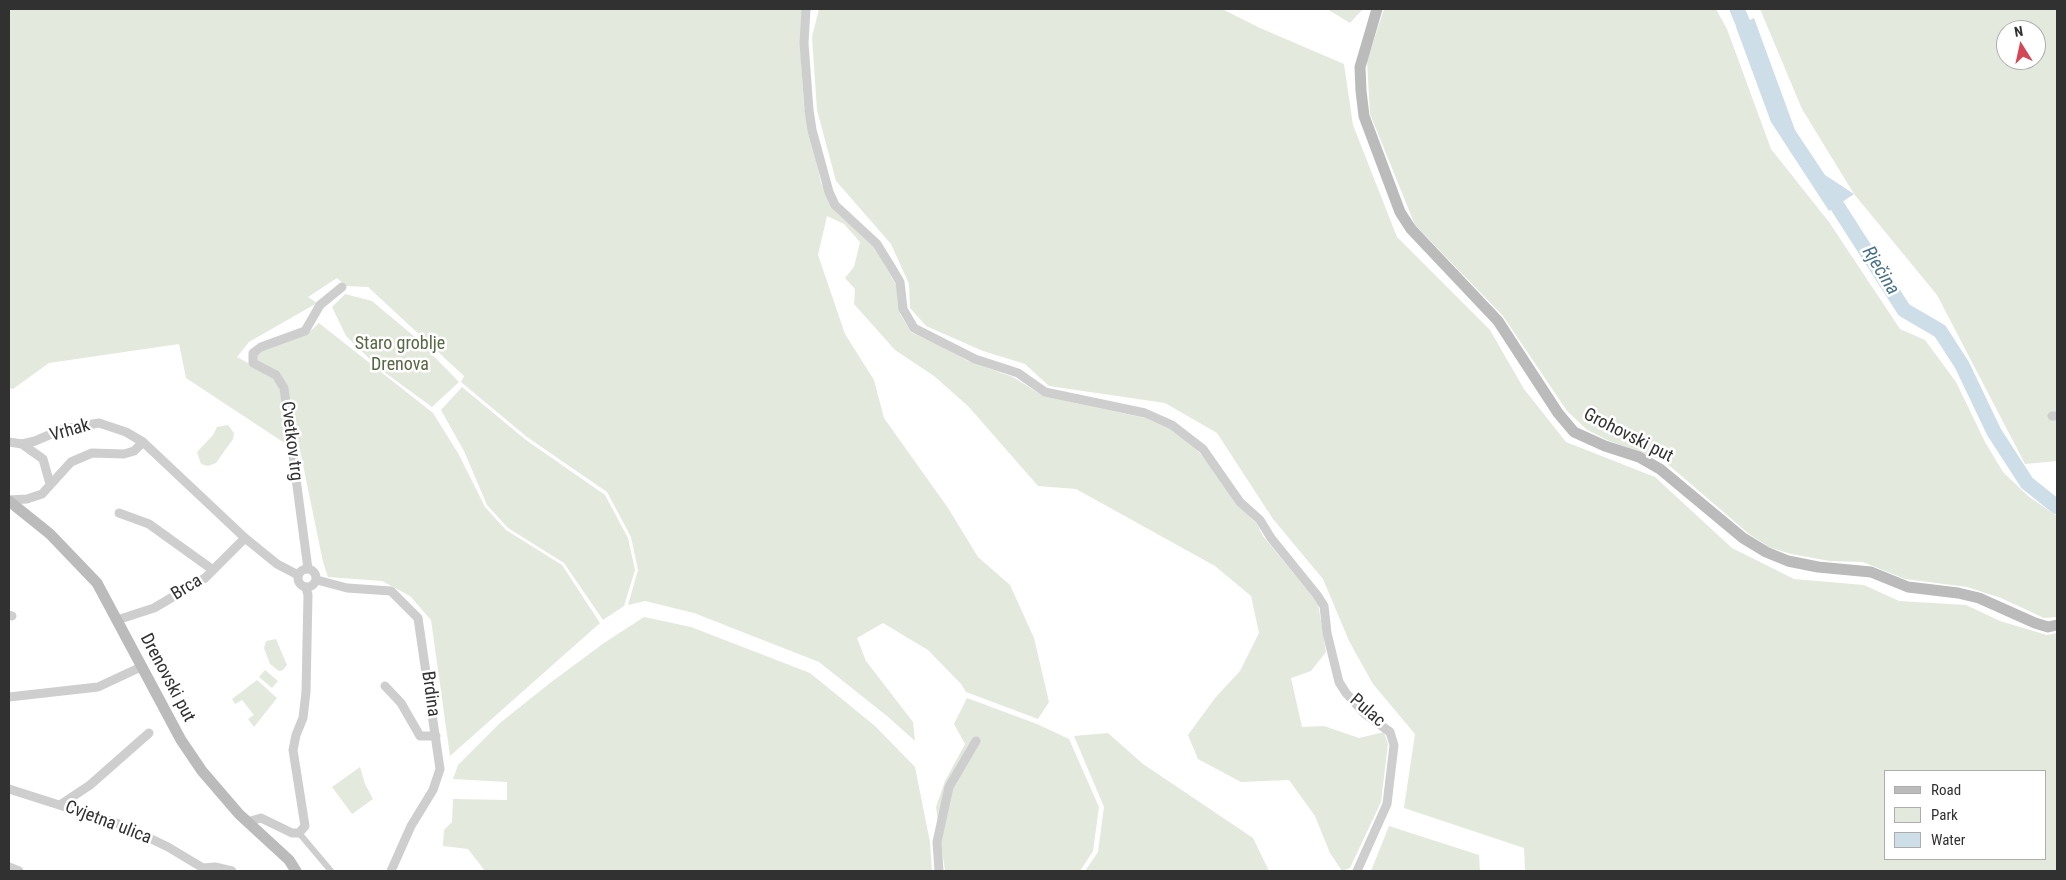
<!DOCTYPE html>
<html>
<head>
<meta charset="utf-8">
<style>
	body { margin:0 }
	#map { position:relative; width:2066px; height:880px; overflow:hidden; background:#fff; font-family:"Roboto Condensed",sans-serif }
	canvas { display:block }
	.frame { position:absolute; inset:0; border:10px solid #313131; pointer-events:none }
	.legend { position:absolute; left:1884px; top:770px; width:162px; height:90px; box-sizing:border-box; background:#fff; border:1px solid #adadad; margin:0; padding:6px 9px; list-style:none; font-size:15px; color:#313131 }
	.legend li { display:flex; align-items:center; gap:10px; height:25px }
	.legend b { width:25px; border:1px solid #adadad }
	.north { position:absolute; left:1996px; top:20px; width:50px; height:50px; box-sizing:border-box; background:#fff; border:1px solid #adadad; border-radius:50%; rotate:350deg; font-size:14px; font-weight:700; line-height:20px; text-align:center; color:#313131 }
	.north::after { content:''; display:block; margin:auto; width:18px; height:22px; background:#d44755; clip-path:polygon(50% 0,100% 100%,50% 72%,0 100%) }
</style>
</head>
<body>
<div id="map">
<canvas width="2066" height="880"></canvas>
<div class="frame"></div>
<ul class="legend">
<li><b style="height:6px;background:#bbb"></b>Road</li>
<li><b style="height:14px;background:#e4e9de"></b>Park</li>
<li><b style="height:14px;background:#cddee8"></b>Water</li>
</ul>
<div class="north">N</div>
</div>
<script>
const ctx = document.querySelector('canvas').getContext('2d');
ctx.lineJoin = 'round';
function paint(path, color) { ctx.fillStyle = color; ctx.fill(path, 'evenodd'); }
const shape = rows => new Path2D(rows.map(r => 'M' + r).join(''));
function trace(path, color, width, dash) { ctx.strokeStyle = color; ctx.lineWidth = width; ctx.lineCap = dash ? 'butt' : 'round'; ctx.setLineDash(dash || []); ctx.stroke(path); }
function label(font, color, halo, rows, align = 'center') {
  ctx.font = font + ' "Roboto Condensed",sans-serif'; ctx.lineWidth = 5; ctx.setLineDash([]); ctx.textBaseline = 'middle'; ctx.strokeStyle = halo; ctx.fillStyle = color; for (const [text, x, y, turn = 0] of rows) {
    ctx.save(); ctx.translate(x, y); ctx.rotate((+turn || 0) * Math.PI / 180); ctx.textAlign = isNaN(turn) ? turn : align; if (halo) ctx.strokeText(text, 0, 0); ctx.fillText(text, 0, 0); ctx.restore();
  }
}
paint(shape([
	[9,9,803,9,800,42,804,107,821,183,836,211,875,247,896,285,900,314,911,332,939,345,966,360,1013,377,1043,396,1145,418,1171,429,1193,445,1214,470,1236,503,1257,524,1263,536,1318,603,1326,652,1311,671,1291,678,1302,727,1324,726,1359,738,1384,732,1388,744,1381,802,1350,868,1342,871,1330,853,1315,816,1289,780,1241,782,1198,759,1188,735,1215,698,1240,671,1259,633,1251,596,1215,566,1076,489,1038,486,968,406,934,376,895,350,854,304,855,289,845,278,854,267,860,242,844,224,827,216,818,255,845,334,874,380,884,418,948,508,978,557,1010,585,1034,638,1049,702,1038,719,966,692,961,684,928,650,883,623,857,638,866,661,913,722,915,741,887,716,819,662,694,613,645,601,628,605,638,570,631,537,607,492,527,437,461,382,464,376,368,287,346,286,337,278,308,297,317,303,249,342,237,357,276,378,280,387,289,446,186,378,179,344,49,363,13,389,9,388],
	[819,9,1222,9,1260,28,1344,64,1353,125,1397,237,1490,330,1524,389,1566,442,1655,477,1732,548,1794,579,1864,585,1899,601,1966,605,2000,621,2047,635,2057,633,2057,871,1525,871,1524,848,1404,808,1415,734,1373,684,1349,641,1323,579,1273,519,1217,433,1165,403,1049,386,1025,364,983,351,926,326,910,308,909,284,891,244,836,181,817,110,812,37],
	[1885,771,2045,771,2045,859,1885,859],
	[1327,9,1363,9,1350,23],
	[1384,9,1716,9,1727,29,1771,149,1829,222,1900,329,1925,340,1956,382,1985,442,2003,472,2028,496,2057,516,2057,617,2044,618,2001,598,1967,587,1905,579,1863,562,1830,561,1791,554,1769,547,1749,534,1664,461,1607,440,1586,429,1567,411,1503,316,1415,225,1370,114,1367,61],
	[1760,9,2057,9,2057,461,2025,464,1937,295,1854,194,1802,109],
	[2006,30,2036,30,2036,60,2006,60],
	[345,294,372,301,415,337,459,382,432,407,380,369,346,336,332,307],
	[319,323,433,413,458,453,485,507,506,530,562,565,600,623,450,756,431,620,410,596,382,581,328,577,323,562,287,387,257,363,257,353,306,335],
	[462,387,526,440,605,495,628,538,635,570,624,606,603,620,564,563,508,528,487,505,464,451,441,410],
	[228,425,234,433,233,439,216,463,208,466,201,464,197,452,213,435,217,427],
	[644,617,691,627,810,673,875,726,915,767,930,842,932,871,485,871,468,849,443,846,444,830,452,822,453,799,507,800,507,782,453,779,458,765,500,723,550,683,604,643],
	[276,639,287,665,283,670,279,671,270,664,264,648,266,641],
	[265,670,278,681,272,688,259,677],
	[257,680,277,698,254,727,248,719,254,715,242,700,235,704,232,699],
	[967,698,1037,724,1069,739,1099,807,1093,851,1080,871,945,871,936,807,945,781,965,744,954,724],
	[1108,733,1143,764,1253,838,1269,871,1085,871,1098,852,1104,807,1074,736],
	[360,767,365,784,373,799,352,814,332,787],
	[1389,826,1479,855,1480,871,1371,871]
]), '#e4e9de');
paint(shape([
	[1754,18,1795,130,1825,175,1854,194,1829,211,1771,122,1736,27]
]), '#cddee8');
trace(shape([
	[1737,9,1751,42],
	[1827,190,1904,310,1940,331,1962,365,1994,432,2027,483,2057,507]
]), '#cddee8', 15);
trace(shape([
	[299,833,331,871]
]), '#cecece', 6);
trace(shape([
	[806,9,804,43,809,110,812,130,829,192,835,205,877,244,890,265,900,282,903,309,914,328,975,359,1018,373,1045,392,1145,413,1172,425,1203,449,1240,502,1260,520,1271,538,1317,595,1324,606,1327,633,1339,682,1346,693,1364,713,1390,732,1394,745,1387,804,1357,871],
	[2052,416,2057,416],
	[9,442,22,444,35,441,63,429,99,423,126,432,143,442,245,538,277,564,298,575],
	[22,444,43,459,50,484],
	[9,500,27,499,42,494,71,462,92,453,124,454,134,451,143,442],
	[119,513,149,524,213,570],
	'298 578a9 9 0 1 1 18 0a9 9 0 1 1-18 0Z',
	[308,569,284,388,276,375,253,363,253,353,261,347,305,331,320,305,342,287],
	[317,580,347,588,391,591,418,618,440,769,433,790,411,826,391,871],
	[9,615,12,616],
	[117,620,154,608,205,578,245,538],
	[385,686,401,703,420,736,436,736],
	[9,697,98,687,141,667],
	[9,789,122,825,168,847,203,868],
	[60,805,90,785,149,733],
	[247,822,261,818,292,833,299,833,305,826,293,750,296,735,303,718,306,692,308,595,306,588],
	[9,867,19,871],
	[203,868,215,867,232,871],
	[939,871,937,842,949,787,976,741]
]), '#cecece', 9);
trace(shape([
	[1377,9,1360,67,1361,91,1364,116,1400,212,1411,229,1498,321,1558,413,1574,432,1605,446,1639,457,1660,469,1743,538,1766,552,1788,561,1818,567,1871,572,1908,587,1958,593,1979,598,2035,623,2048,627,2057,625],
	[9,501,50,534,97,583,181,740,202,771,239,814,289,860,296,871]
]), '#bbb', 11);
label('18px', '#556943', '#fff', [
	["Staro groblje",400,344],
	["Drenova",400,365]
]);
label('18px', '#313131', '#fff', [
	["Vrhak",70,431,-16],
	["Grohovski put",1628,436,27],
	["Cvetkov trg",291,441,83],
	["Brca",187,588,-32],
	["Drenovski put",167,678,62],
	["Brdina",430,694,82],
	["Pulac",1367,711,41],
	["Cvjetna ulica",108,823,21]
]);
label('italic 19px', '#47728c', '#fff', [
	["Rječina",1880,271,58]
]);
</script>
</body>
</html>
